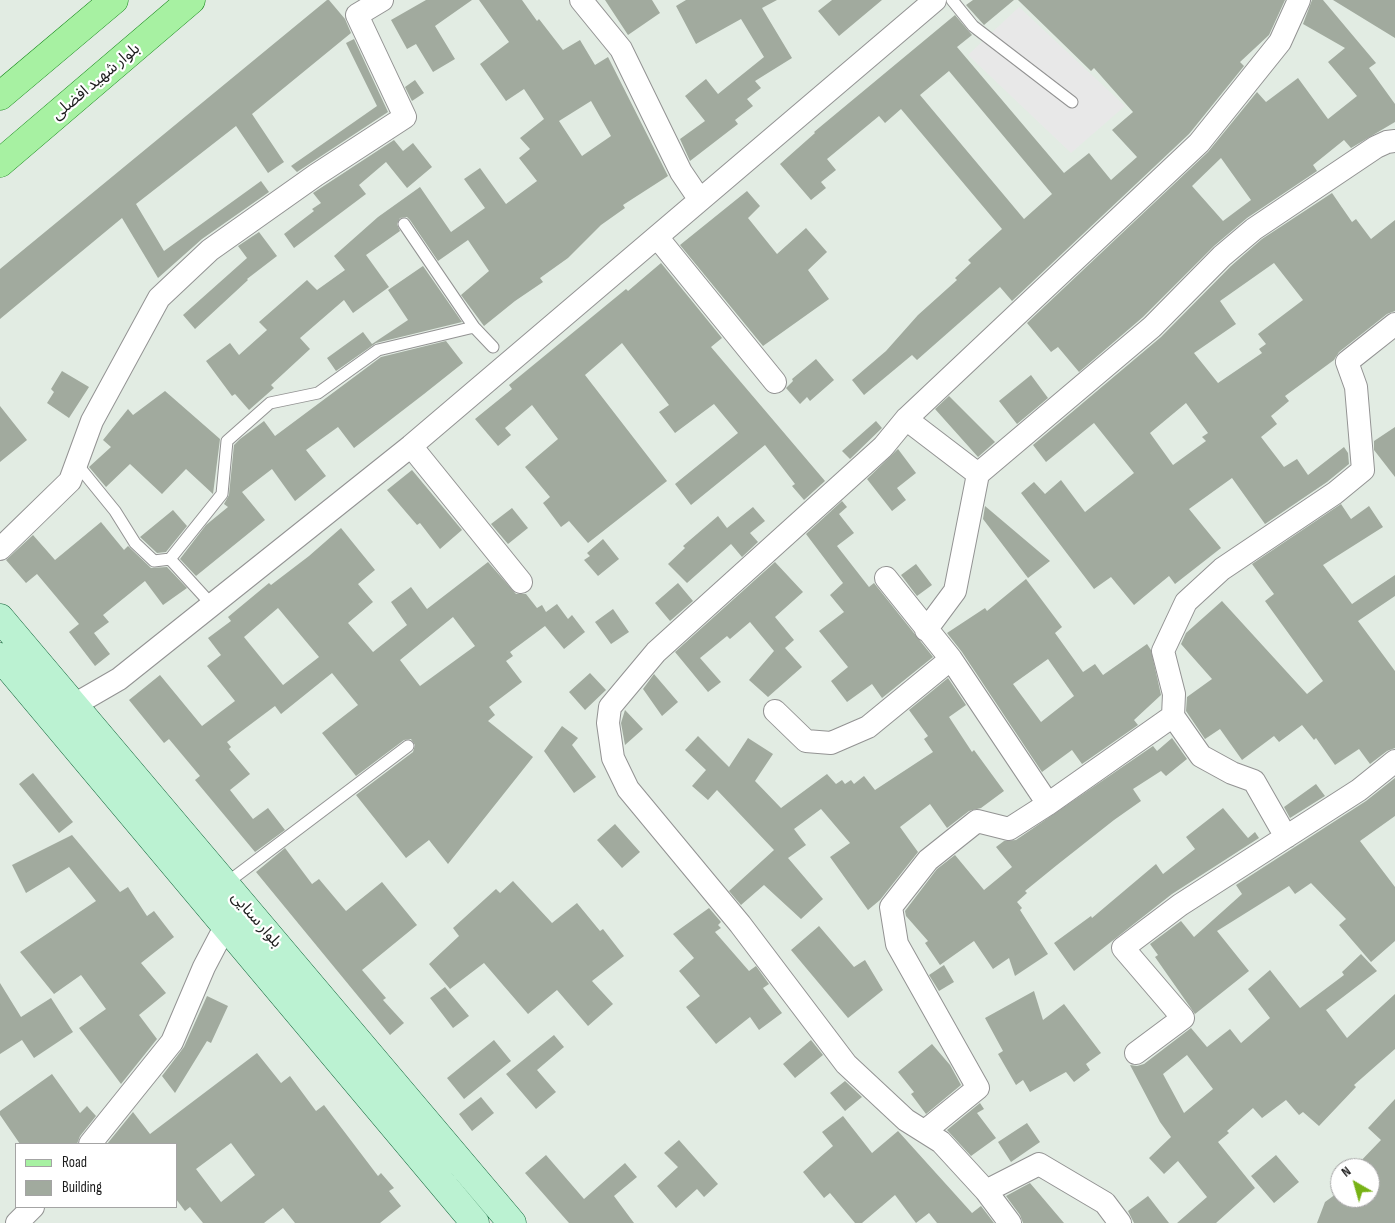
<!DOCTYPE html>
<html>
<head>
<meta charset="utf-8">
<style>
	body { margin:0 }
	#map { position:relative; width:1395px; height:1223px; overflow:hidden; background:#e2ece3; font-family:"Sofia Sans Condensed",sans-serif }
	canvas { display:block }
	.legend { position:absolute; left:15px; top:1143px; width:162px; height:65px; box-sizing:border-box; background:#fff; border:1px solid #a4a4a4; margin:0; padding:6px 9px; list-style:none; font-size:15px; color:#1c1c1c }
	.legend li { display:flex; align-items:center; gap:10px; height:25px }
	.legend b { width:25px; border:1px solid #a4a4a4 }
	.north { position:absolute; left:1330px; top:1158px; width:50px; height:50px; box-sizing:border-box; background:#fff; border:1px solid #a4a4a4; border-radius:50%; rotate:322deg; font-size:14px; font-weight:700; line-height:20px; text-align:center; color:#1c1c1c }
	.north::after { content:''; display:block; margin:auto; width:18px; height:22px; background:#77b215; clip-path:polygon(50% 0,100% 100%,50% 72%,0 100%) }
</style>
</head>
<body>
<div id="map">
<canvas width="1395" height="1223"></canvas>
<ul class="legend">
<li><b style="height:6px;background:#a7f1a2"></b>Road</li>
<li><b style="height:14px;background:#a1aa9e"></b>Building</li>
</ul>
<div class="north">N</div>
</div>
<script>
const ctx = document.querySelector('canvas').getContext('2d');
ctx.lineJoin = 'round';
function paint(path, color) { ctx.fillStyle = color; ctx.fill(path, 'evenodd'); }
const shape = rows => new Path2D(rows.map(r => 'M' + r).join(''));
function trace(path, color, width, dash) { ctx.strokeStyle = color; ctx.lineWidth = width; ctx.lineCap = dash ? 'butt' : 'round'; ctx.setLineDash(dash || []); ctx.stroke(path); }
function label(font, color, halo, rows, align = 'center') {
  ctx.font = font + ' "Sofia Sans Condensed","Noto Sans Arabic",sans-serif'; ctx.lineWidth = 4.5; ctx.setLineDash([]); ctx.textBaseline = 'middle'; ctx.strokeStyle = halo; ctx.fillStyle = color; for (const [text, x, y, turn = 0] of rows) {
    ctx.save(); ctx.translate(x, y); ctx.rotate((+turn || 0) * Math.PI / 180); ctx.textAlign = isNaN(turn) ? turn : align; if (halo) ctx.strokeText(text, 0, 0); ctx.fillText(text, 0, 0); ctx.restore();
  }
}
paint(shape([
	[1019,7,1125,106,1071,153,968,55]
]), '#e8e8e8');
paint(shape([
	[327,0,329,0,345,19,351,33,252,114,284,162,268,173,236,126,136,204,164,251,261,181,269,192,202,239,158,278,122,218,0,319,0,269],
	[426,0,472,0,435,26,455,59,433,72,416,44,407,49,391,20],
	[479,0,522,0,537,21,539,19,563,50,580,40,595,65,608,57,668,176,623,205,625,208,601,225,568,258,540,278,543,282,515,301,484,326,461,295,489,271,468,240,438,261,410,220,407,217,400,218,397,224,400,231,366,255,389,287,353,313,344,300,300,338,310,349,271,385,274,388,249,410,235,394,232,396,206,361,230,343,239,355,267,330,259,322,307,280,317,290,345,270,334,256,378,217,420,187,451,232,485,208,464,179,480,168,506,204,537,181,519,158,530,149,520,138,544,119,524,89,506,101,480,64,509,42],
	[591,101,611,136,582,156,559,121],
	[605,0,652,0,660,13,628,35],
	[686,0,777,0,762,8,792,58,755,81,761,88,747,99,753,106,735,120,738,124,690,161,680,139,705,121,685,96,706,79,718,94,764,57,741,19,696,44,676,6],
	[832,0,882,0,839,36,818,11],
	[973,0,1014,0,984,25,966,5],
	[1018,0,1285,0,1269,35,1240,62,1244,66,1189,134,1012,301,1000,287,917,360,912,355,864,395,852,380,886,351,918,315,957,280,955,278,971,263,968,260,1002,229,901,109,885,123,879,116,827,159,836,170,821,182,826,188,811,200,780,164,815,133,814,132,955,15,972,35,957,47,1064,173,1089,153,1111,180,1137,157,1112,130,1133,112,1094,68,1091,71],
	[949,71,1052,194,1024,219,920,95],
	[1312,0,1323,0,1376,63,1369,68,1395,104,1395,122,1351,148,1344,140,1313,165,1317,171,1247,218,1214,246,1143,317,1079,372,1058,347,1051,352,1027,323,1208,152,1257,92,1266,102,1298,78,1328,119,1357,96,1328,62,1345,48,1303,24],
	[1221,158,1251,200,1223,221,1192,186],
	[1333,0,1395,0,1395,38],
	[354,39,388,112,297,172,291,166,377,106,346,43],
	[415,80,424,93,412,101,405,87],
	[394,140,403,151,413,143,432,167,407,188,386,162,359,185,366,194,294,248,284,234,314,211,312,209,321,203,313,193],
	[747,191,760,206,748,218,777,254,806,228,827,252,808,270,829,299,763,346,680,245],
	[1332,193,1352,222,1356,219,1371,239,1395,220,1395,311,1387,314,1339,352,1334,360,1285,396,1289,401,1271,416,1277,424,1261,437,1284,467,1297,459,1308,475,1344,447,1348,453,1349,464,1327,482,1265,524,1232,478,1189,509,1221,548,1175,584,1169,576,1134,605,1111,577,1094,589,1021,493,1034,482,1045,494,1061,480,1085,512,1134,473,1094,423,1046,462,1033,445,1161,337,1231,266,1262,239],
	[1274,263,1303,300,1258,334,1266,344,1259,349,1262,353,1218,383,1194,353,1236,324,1220,301],
	[1186,403,1208,433,1202,437,1206,441,1173,465,1150,433],
	[259,232,277,256,247,279,248,280,195,329,183,315,247,258,238,246],
	[661,263,722,338,711,347,825,481,804,500,792,486,795,484,765,445,691,505,675,484,738,433,714,404,675,433,659,412,669,405,622,343,585,375,667,481,588,543,569,521,561,527,543,503,550,497,525,467,558,439,532,405,505,428,511,435,498,446,475,419,512,389,509,385,626,289,628,291],
	[423,266,462,322,376,343,336,371,327,358,363,332,372,344,408,320,388,290],
	[446,341,463,363,424,394,354,448,338,427,306,450,326,476,295,501,272,469,242,492,265,520,196,576,180,559,206,525,228,507,224,504,229,495,234,445,240,439,264,421,275,436,381,357],
	[816,359,834,380,810,401,807,397,800,404,786,388,793,381,792,379],
	[62,371,89,387,69,418,47,403,54,392,51,389],
	[1031,375,1048,398,1017,424,999,401],
	[165,391,220,439,213,494,186,469,162,494,130,464,106,487,89,467,111,447,103,440,128,409,133,415],
	[949,396,995,442,978,457,935,409],
	[0,406,27,440,0,462],
	[876,421,882,428,850,459,842,451],
	[1395,427,1395,477,1374,450,1374,441],
	[898,449,916,473,897,488,906,500,892,511,867,479],
	[412,470,462,530,440,549,420,523,417,525,387,490],
	[842,501,847,507,839,514,854,533,837,546,869,587,874,583,933,657,882,698,872,684,847,702,831,681,848,667,819,631,844,612,830,595,843,583,806,534],
	[1341,504,1351,519,1369,506,1383,527,1323,565,1352,604,1395,575,1395,596,1358,621,1395,671,1395,748,1387,751,1370,764,1359,749,1335,765,1316,738,1314,740,1302,725,1279,742,1274,736,1242,760,1220,729,1205,739,1186,711,1187,697,1212,679,1181,644,1186,633,1222,601,1307,694,1323,681,1265,601,1274,594,1252,564],
	[985,506,1050,561,1028,578,983,519],
	[753,507,765,521,750,533,758,542,742,557,731,544,687,583,668,564,685,548,683,546,718,516,727,528],
	[512,508,528,528,508,544,491,524],
	[173,510,187,526,166,552,157,553,140,537],
	[101,522,124,550,128,546,151,568,167,567,187,588,163,605,145,581,103,615,109,622,94,633,110,654,95,666,69,632,79,624,37,574,26,583,6,560,33,535,55,560],
	[341,528,375,570,358,584,373,602,348,623,373,652,407,625,391,602,411,587,427,609,488,562,516,594,526,594,537,608,542,605,546,612,557,604,568,619,572,615,585,632,564,649,545,626,510,652,513,656,506,661,522,682,489,707,495,715,488,721,533,757,448,864,429,840,406,858,356,795,413,752,415,745,411,739,404,740,356,776,322,733,358,705,332,673,281,714,275,706,227,742,231,747,229,749,250,774,230,790,253,819,268,808,285,830,255,852,195,780,200,776,169,739,164,743,129,700,160,675,202,726,235,701,207,666,221,655,208,638,231,621,228,617,269,583,271,585,309,556],
	[278,608,319,657,283,685,244,637],
	[453,617,475,646,420,686,400,660],
	[603,539,619,559,598,576,584,560,590,556,587,553],
	[775,562,803,592,775,617,794,640,785,648,802,667,768,697,749,680,774,651,750,622,730,639,727,636,700,658,721,682,708,692,675,652],
	[916,564,932,585,917,596,901,575],
	[1026,579,1062,627,1055,633,1083,672,1095,664,1103,675,1147,644,1151,650,1161,695,1134,720,1138,725,1082,764,1072,750,1042,772,962,652,947,633,985,608,987,611],
	[1048,659,1074,696,1041,722,1013,684],
	[678,583,693,601,670,621,655,603],
	[613,609,629,632,611,644,595,622],
	[590,673,606,690,585,710,569,692],
	[654,674,678,702,662,716,643,689],
	[948,678,966,705,949,717,972,752,974,750,1004,791,981,808,969,811,947,828,930,804,900,827,918,852,880,900,868,910,830,857,850,843,821,809,794,829,806,845,788,858,823,899,801,919,764,885,741,905,729,891,774,850,717,790,708,800,692,786,706,770,685,750,698,736,729,767,748,738,773,754,755,781,781,808,827,774,836,784,842,780,845,784,851,780,854,784,864,776,875,790,933,752,924,739,928,736,909,710],
	[625,710,643,729,625,745,621,723],
	[562,726,578,738,572,745,596,777,574,793,544,751],
	[1172,738,1187,759,1166,776,1161,771,1133,789,1141,801,1114,820,1057,865,1025,891,1027,893,1017,902,1022,908,1020,910,1048,954,1015,976,1009,958,993,969,974,941,940,965,925,943,928,941,906,916,905,911,937,869,955,855,984,890,1012,867,996,847,1004,841,1016,840,1153,746,1157,751],
	[33,773,73,822,59,833,19,784],
	[1395,778,1395,816,1360,841,1395,887,1395,941,1371,962,1339,925,1346,919,1311,883,1295,894,1289,886,1217,931,1249,971,1195,1014,1155,957,1158,955,1150,944,1181,921,1194,937,1242,894,1236,885,1366,801],
	[1316,784,1325,796,1290,818,1284,807],
	[1223,808,1248,838,1255,832,1259,838,1172,894,1074,971,1054,943,1091,916,1092,918,1156,864,1163,874,1195,849,1186,837],
	[615,824,640,852,622,868,597,840],
	[72,835,120,892,128,887,147,916,154,911,174,937,141,963,166,993,139,1015,157,1039,121,1084,79,1028,106,1009,81,975,54,994,20,952,96,901,69,867,26,893,12,865],
	[285,848,312,884,319,879,346,911,382,882,417,925,362,970,386,998,383,1000,404,1023,390,1035,256,872],
	[513,881,552,923,577,903,600,931,603,929,624,956,592,981,613,1004,588,1026,557,990,528,1014,484,963,450,989,429,964,459,936,453,928,496,889,500,893],
	[709,908,721,922,718,925,721,928,715,932,749,971,756,966,769,984,763,988,782,1013,759,1030,750,1017,716,1044,686,1007,700,996,679,971,694,958,673,934],
	[819,926,854,967,865,960,883,990,848,1018,791,950],
	[1361,954,1377,971,1326,1010,1347,1038,1395,994,1395,1049,1354,1085,1356,1087,1319,1126,1303,1112,1299,1115,1286,1100,1262,1118,1253,1108,1227,1131,1229,1133,1218,1142,1255,1188,1216,1223,1177,1223,1207,1197,1178,1161,1164,1174,1149,1158,1171,1137,1160,1122,1130,1065,1137,1066,1144,1064,1191,1028,1207,1047,1230,1029,1241,1043,1270,1018,1248,989,1270,970,1300,1008,1344,975,1342,972],
	[1187,1055,1213,1089,1184,1113,1163,1074],
	[944,965,954,982,939,991,929,975],
	[0,983,21,1017,51,998,73,1032,34,1058,22,1040,0,1054],
	[445,987,469,1016,453,1028,430,998],
	[1034,991,1043,1020,1064,1004,1101,1053,1086,1064,1090,1070,1074,1082,1066,1072,1030,1092,1023,1080,1016,1085,998,1054,1003,1051,985,1018],
	[207,996,228,1006,211,1043,207,1041,175,1093,162,1076,184,1047],
	[554,1035,564,1047,537,1070,556,1092,536,1109,506,1074],
	[494,1040,511,1061,464,1099,447,1078],
	[811,1040,823,1055,795,1078,783,1064],
	[932,1044,950,1065,961,1085,926,1114,911,1094,914,1092,898,1072],
	[257,1053,281,1083,290,1076,316,1111,324,1105,378,1176,381,1173,394,1188,389,1191,401,1206,380,1223,295,1223,283,1208,264,1223,203,1223,190,1207,185,1211,176,1199,176,1144,107,1144,133,1112,150,1134],
	[231,1143,255,1175,221,1202,196,1169],
	[52,1074,80,1113,87,1106,96,1116,80,1136,77,1144,20,1144,0,1115,0,1111],
	[845,1081,862,1097,845,1111,830,1093],
	[481,1097,494,1113,472,1131,459,1114],
	[1395,1099,1395,1223,1317,1223,1325,1202,1340,1191,1340,1198,1370,1198,1370,1168,1355,1167,1381,1140,1368,1128],
	[980,1103,984,1109,977,1113,996,1138,971,1156,947,1130],
	[843,1116,872,1153,898,1131,972,1213,981,1206,994,1223,937,1223,929,1213,916,1223,895,1195,862,1223,855,1223,830,1193,824,1198,803,1172,833,1146,822,1132],
	[1027,1123,1040,1142,1011,1162,998,1142],
	[679,1140,718,1184,704,1197,697,1189,676,1208,657,1186,678,1167,664,1153],
	[546,1155,584,1199,625,1163,637,1177,614,1196,634,1223,569,1223,525,1173],
	[1276,1155,1299,1182,1274,1203,1251,1176],
	[1030,1183,1064,1223,1023,1223,1020,1215,1006,1196],
	[1148,1196,1169,1223,1134,1223,1128,1211]
]), '#a1aa9e');
const lane = shape([
	[952,0,973,26,1072,102],
	[404,224,474,327,493,347],
	[76,463,115,511,135,543,154,561,170,559,212,605],
	[170,559,222,494,227,441,270,403,318,393,378,350,474,327],
	[224,885,408,746]
]);
const street = shape([
	[581,0,621,49,681,172,700,200],
	[657,237,775,382],
	[906,419,978,474,955,591,926,630],
	[411,446,521,582],
	[978,474,1152,327,1222,256,1254,229,1376,147,1387,142,1395,141],
	[0,549,70,481,92,421,159,298,210,250,316,175,405,117,357,15,382,0],
	[886,578,951,659,1048,804,1173,716,1174,694,1163,651,1186,602,1222,569,1335,493,1363,470,1356,387,1347,362,1395,324],
	[74,705,119,679,411,446,935,0],
	[775,711,806,741,831,743,868,727,951,659],
	[1173,716,1201,756,1232,773,1254,781,1286,837],
	[1136,1053,1183,1018,1123,948,1180,905,1359,790,1395,761],
	[925,1131,978,1088,897,944,891,907,928,860,977,821,1009,829,1048,804],
	[90,1144,172,1042,204,967,226,925],
	[986,1191,1039,1164,1105,1203,1120,1223],
	[17,1223,33,1207],
	[1010,1223,986,1191,941,1142,906,1120,846,1064,740,924,628,789,613,758,608,723,610,707,656,652,883,447,906,419,1199,143,1280,42,1299,0]
]);
const secondary = shape([
	[0,618,512,1223],
	[0,657,475,1223]
]);
const primary = shape([
	[0,96,114,0],
	[0,163,191,0]
]);
trace(lane, '#939393', 13);
trace(street, '#939393', 24);
trace(secondary, '#106539', 29);
trace(primary, '#108315', 29);
trace(lane, '#fff', 11);
trace(street, '#fff', 22);
trace(secondary, '#bbf2d2', 28);
trace(primary, '#a7f1a2', 28);
label('16px', '#1c1c1c', '#fff', [
	["بلوار شهید افضلی",96,82,-40],
	["بلوار سنایی",256,920,49]
]);
</script>
</body>
</html>
